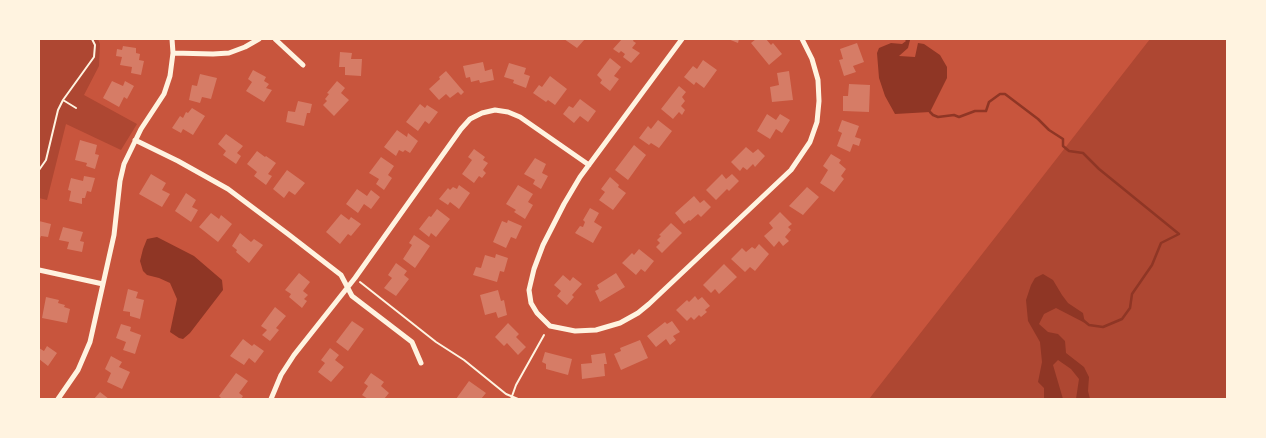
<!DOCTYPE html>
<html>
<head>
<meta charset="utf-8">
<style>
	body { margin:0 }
	#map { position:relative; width:1266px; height:438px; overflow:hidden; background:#c8553d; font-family:Ubuntu,sans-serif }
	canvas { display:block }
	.frame { position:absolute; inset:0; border:40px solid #fff3e0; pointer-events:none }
</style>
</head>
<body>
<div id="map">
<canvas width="1266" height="438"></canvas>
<div class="frame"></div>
</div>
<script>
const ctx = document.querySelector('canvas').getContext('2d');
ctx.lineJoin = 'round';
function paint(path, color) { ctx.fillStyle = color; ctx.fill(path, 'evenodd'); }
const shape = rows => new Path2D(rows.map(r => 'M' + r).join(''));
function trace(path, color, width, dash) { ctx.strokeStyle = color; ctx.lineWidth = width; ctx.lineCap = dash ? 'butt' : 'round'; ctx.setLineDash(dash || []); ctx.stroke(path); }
paint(shape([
	[39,39,98,39,100,44,99,66,84,95,137,124,121,150,66,124,47,200,39,198],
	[1150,39,1227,39,1227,399,869,399]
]), '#ae4732');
paint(shape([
	[904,39,910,40,908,48,899,56,915,57,918,43,924,44,940,55,947,67,947,78,930,112,895,114,885,96,879,78,877,53,879,48,891,43,902,44,906,41],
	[157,237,194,256,222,280,223,290,190,333,183,339,179,338,170,332,177,299,170,283,159,278,147,275,143,271,140,261,143,249,147,239],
	[1043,274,1053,280,1062,295,1068,303,1083,313,1085,323,1056,308,1044,314,1039,324,1048,332,1058,334,1065,341,1066,353,1084,367,1089,377,1088,391,1090,399,1076,399,1079,379,1071,369,1058,360,1053,365,1063,399,1044,399,1044,388,1038,382,1042,362,1040,342,1028,321,1026,300,1031,285,1035,278]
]), '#8f3625');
trace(shape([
	[930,112,933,115,938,117,954,115,959,117,975,111,986,111,989,102,1000,94,1005,94,1038,119,1049,130,1063,139,1063,146,1069,151,1083,153,1099,169,1179,234,1161,243,1152,265,1132,294,1130,308,1122,319,1103,327,1089,325,1083,320]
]), '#8f3625', 2.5);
paint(shape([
	[564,39,585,39,577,48],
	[622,39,634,39,633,41,636,43,632,48,640,53,631,63,623,57,625,54,621,51,619,53,613,49],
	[728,39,739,39,738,43],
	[756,39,766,39,771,45,773,43,782,54,769,65,751,43],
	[857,43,864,62,853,66,856,72,844,76,839,60,843,59,840,49],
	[123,46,136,48,136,53,140,54,139,60,144,61,141,75,131,73,132,67,120,65,122,57,116,56,117,49,122,50],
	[340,52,352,53,351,59,362,59,361,76,345,75,345,67,339,67],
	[610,58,621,67,614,76,619,79,610,91,600,83,602,80,597,75],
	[703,60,717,70,704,88,696,82,694,85,684,77,693,66,697,69],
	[483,62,485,71,492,69,494,80,480,83,479,80,471,82,470,77,466,78,463,66],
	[509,63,526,68,524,74,530,76,526,88,513,83,514,80,504,77],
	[253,70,266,77,264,81,269,84,266,88,272,90,264,102,246,91,252,82,248,79],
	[446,71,464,92,461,95,458,92,450,98,446,94,439,100,429,89,440,79,439,77],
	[789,71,793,100,772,102,770,87,779,85,777,73],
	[200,74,217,78,211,99,202,97,200,103,189,100,192,85,197,86],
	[550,76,567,89,555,105,548,100,546,102,533,93,539,85,542,87],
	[112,81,123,86,125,81,134,86,127,99,124,97,119,107,103,98],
	[337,81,345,88,341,93,349,100,334,116,323,105,327,101,325,99,329,94,327,93],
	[849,84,870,85,869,112,843,111,843,96,848,96],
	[679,86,686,92,682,97,685,101,681,106,685,110,682,115,679,112,673,119,661,109],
	[580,99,596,111,588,122,580,116,574,123,563,114,569,106,573,108],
	[298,101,312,104,310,113,307,113,304,126,286,122,288,111,295,112],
	[420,104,425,108,427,105,438,112,429,124,425,121,418,131,406,122],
	[192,108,205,116,193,135,183,129,181,133,172,128,180,116,183,118,186,112,188,113],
	[767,114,776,120,780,114,790,120,782,133,776,129,770,139,757,131],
	[658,120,672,131,659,148,651,143,649,145,639,138,648,126,651,129],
	[842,120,859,126,855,137,861,139,859,146,853,144,850,152,837,146,842,133,838,131],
	[397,130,407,137,408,133,418,141,410,153,405,150,403,152,399,150,396,156,384,147],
	[226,134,243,146,237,153,241,156,236,164,223,155,226,151,218,144],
	[80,140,97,145,95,154,99,155,95,169,86,166,87,163,75,160],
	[634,145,646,155,628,180,615,170],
	[746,147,753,153,758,149,765,156,755,167,753,164,747,170,743,167,740,171,731,162],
	[474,149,485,157,483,160,488,163,483,170,486,173,482,178,479,176,474,183,462,174,472,160,468,157],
	[257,151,265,157,266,156,276,163,268,174,272,176,266,185,254,176,257,172,247,164],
	[831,154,841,160,839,163,846,169,841,176,844,179,834,192,820,183,828,170,823,166],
	[381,157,394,166,388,175,392,178,384,190,376,184,379,179,369,173],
	[535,158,546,164,542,173,548,176,541,189,533,184,535,180,524,174],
	[287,170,305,183,295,195,289,191,284,198,273,189],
	[151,174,166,183,162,190,170,194,162,207,139,194],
	[722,174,726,179,732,174,739,181,729,191,727,189,716,200,706,190],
	[84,176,95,178,91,192,87,191,85,198,82,198,82,204,69,201,71,191,68,190,71,178,83,181],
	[610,177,619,185,618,187,626,193,613,210,599,200,605,192,601,189],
	[459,185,470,193,459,209,450,202,448,205,439,199,448,188,450,190,453,187,457,189],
	[518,185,533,194,528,202,533,205,525,219,514,212,516,210,506,204],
	[807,187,819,197,803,215,789,206],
	[357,189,367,196,371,190,380,197,371,209,364,204,358,213,346,204],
	[186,193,196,200,192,207,198,210,191,222,175,211],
	[694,196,700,203,704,200,711,207,701,217,698,214,690,221,689,220,684,224,675,213],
	[590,208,599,213,594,222,602,227,593,243,575,233,580,226,583,227,585,222,583,220],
	[437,209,450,219,436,237,431,233,429,237,419,229,429,216,431,217],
	[780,212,792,224,788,227,791,230,785,237,789,241,783,246,779,241,774,247,764,236,773,228,769,223],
	[211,213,219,219,221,215,232,224,218,242,199,227],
	[341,214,349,220,351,217,361,224,351,236,348,234,340,244,326,232],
	[508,220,522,226,516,239,511,237,506,248,493,242,502,221,507,223],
	[39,221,51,224,48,237,41,236,39,241],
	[671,223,682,233,662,253,656,247,660,243,657,240,661,236,659,235],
	[63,227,83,232,80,241,84,242,82,252,67,249,69,242,59,240],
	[240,233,251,242,254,239,263,245,249,263,236,252,237,250,232,246],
	[414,235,430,246,415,268,403,259,412,245,409,243],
	[759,244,769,254,755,271,750,267,745,272,731,259,742,248,746,252,752,247,755,249],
	[639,249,654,261,645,272,641,269,636,275,622,263,632,253,634,255],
	[496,254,508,258,504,272,500,271,497,282,473,275,476,267,481,268,485,255,495,258],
	[396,263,407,271,404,275,409,279,396,296,384,288,392,278,388,275],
	[724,264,737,277,719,294,715,289,711,293,703,285],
	[299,273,310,282,303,291,308,295,304,299,307,301,302,308,289,297,291,294,285,290],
	[616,273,625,287,600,302,595,291,599,289,597,285],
	[563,275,570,281,573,277,582,284,572,295,574,297,567,305,557,296,561,291,554,285],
	[128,289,138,292,136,298,144,300,140,319,130,316,130,312,123,311],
	[498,290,501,301,504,300,507,315,498,318,496,312,485,315,480,295],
	[695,296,698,300,702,297,710,306,705,310,707,312,701,317,699,315,694,320,691,317,687,321,676,310,687,300,689,302],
	[46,297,59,300,58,303,65,305,64,307,70,309,67,323,42,318],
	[275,307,286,316,276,328,279,330,270,341,262,335,267,330,261,326],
	[352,321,364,329,348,351,336,342],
	[672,321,680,332,673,336,676,340,670,345,666,339,656,347,647,336,665,322,667,324],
	[508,323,519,334,516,337,526,347,518,355,507,343,504,346,495,337],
	[121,324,131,327,130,331,141,335,135,354,123,350,126,342,116,338],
	[243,339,252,346,254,344,264,351,255,363,249,358,244,365,230,356],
	[640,340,648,358,621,370,614,354,621,351,620,348],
	[47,346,57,353,48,366,39,359,39,348,44,351],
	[330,348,339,355,335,360,344,367,331,382,318,372,325,363,321,360],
	[545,352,572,359,568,375,546,369,546,364,542,362],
	[605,353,607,364,604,364,605,376,582,379,581,364,592,363,591,355],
	[111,356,122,362,119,367,130,372,122,389,107,382,111,373,105,369],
	[236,373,248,381,239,393,243,396,241,399,222,399,219,396],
	[371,373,384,382,381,386,389,393,384,399,368,399,362,395,368,386,364,383],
	[469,381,486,393,481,399,456,399],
	[100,392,109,399,94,399]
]), '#d67c66');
trace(shape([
	[63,100,76,108],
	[39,170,46,160,58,110,63,100,94,57,95,45,92,39],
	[360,282,436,342,464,360,506,394,518,399],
	[511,399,516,385,544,335]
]), '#fff3e0', 2);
trace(shape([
	[275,39,303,65],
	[682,39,580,177,564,204,543,245,534,269,529,290,531,303,537,313,550,326,575,331,596,330,620,323,638,313,649,304,791,170,810,142,817,122,819,101,818,80,812,59,802,39],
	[173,53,213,54,229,53,245,47,259,39],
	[135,140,178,161,228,189,288,234,341,275,352,296,412,342,421,363],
	[39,270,103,284],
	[58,399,78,370,90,342,114,235,120,181,124,164,141,129,164,94,170,76,173,53,172,39],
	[271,399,281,375,294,355,355,278,461,129,470,119,482,113,495,110,508,112,520,117,589,165]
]), '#fff3e0', 5);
</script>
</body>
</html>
